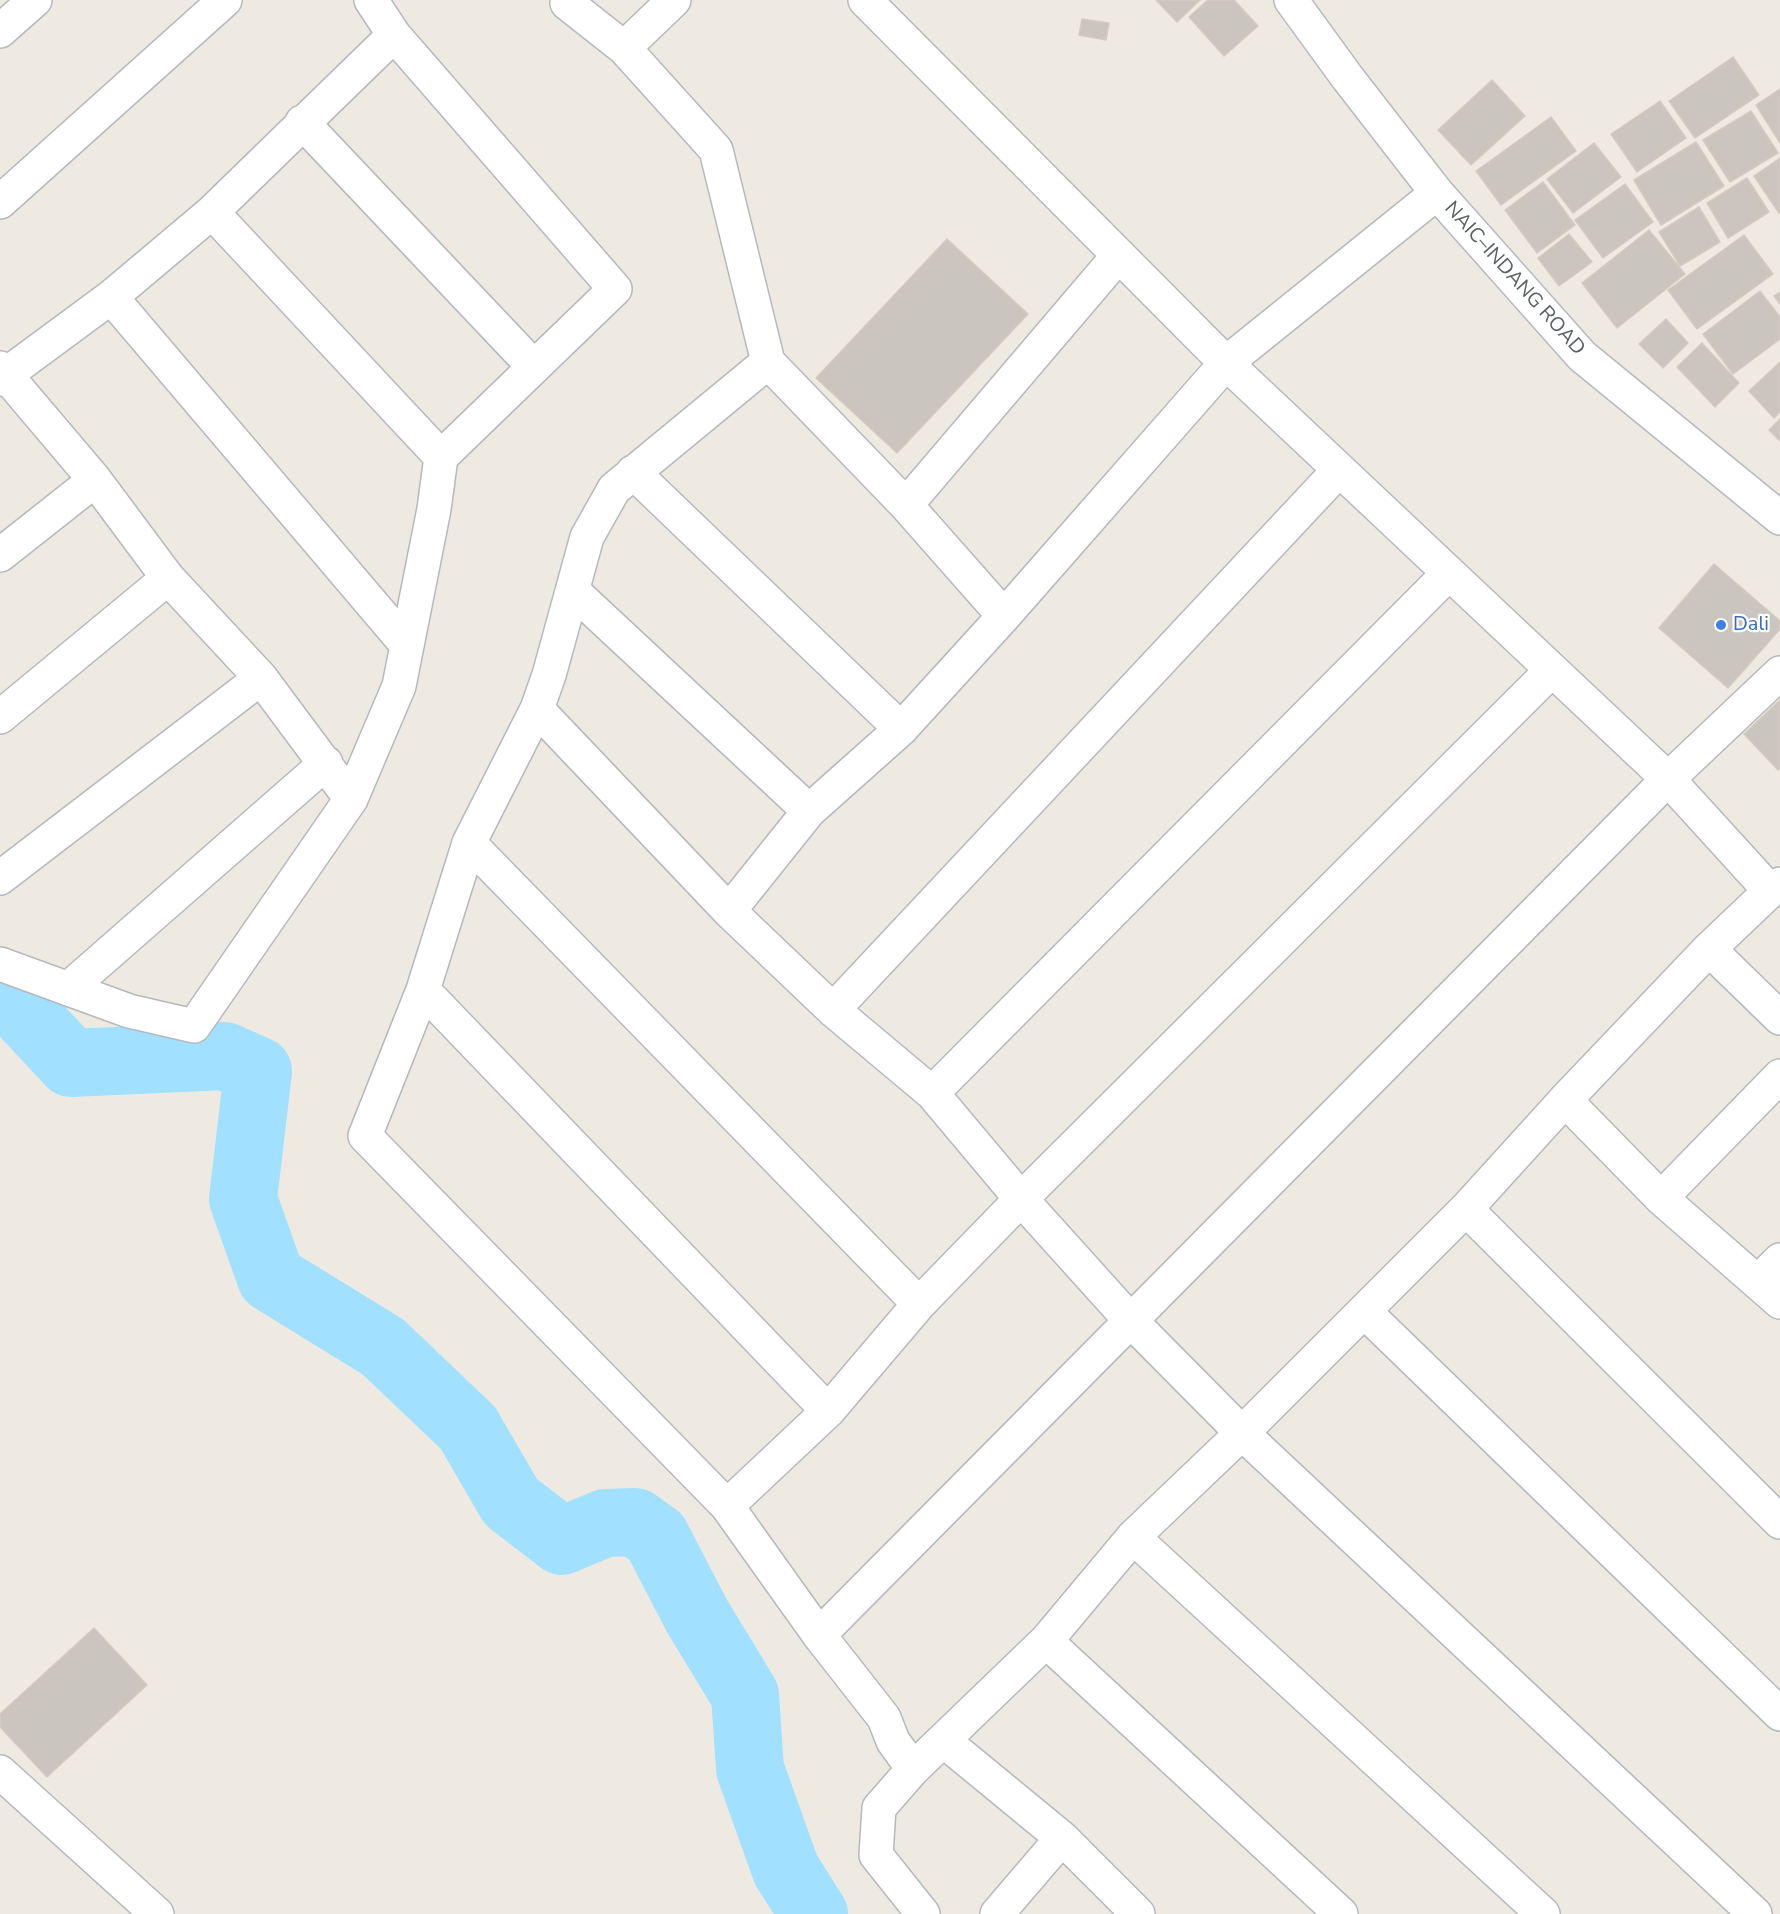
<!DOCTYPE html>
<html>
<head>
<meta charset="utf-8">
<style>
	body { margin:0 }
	canvas { display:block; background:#efeae1 }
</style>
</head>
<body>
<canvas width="1780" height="1914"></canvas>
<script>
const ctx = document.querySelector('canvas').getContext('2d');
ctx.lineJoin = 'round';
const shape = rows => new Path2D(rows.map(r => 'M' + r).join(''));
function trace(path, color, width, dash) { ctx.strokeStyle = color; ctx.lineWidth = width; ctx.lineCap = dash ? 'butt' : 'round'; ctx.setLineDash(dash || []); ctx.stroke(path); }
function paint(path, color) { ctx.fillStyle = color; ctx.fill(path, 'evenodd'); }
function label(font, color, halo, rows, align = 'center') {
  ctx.font = font + ' "Nunito Sans",sans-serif'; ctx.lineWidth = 4.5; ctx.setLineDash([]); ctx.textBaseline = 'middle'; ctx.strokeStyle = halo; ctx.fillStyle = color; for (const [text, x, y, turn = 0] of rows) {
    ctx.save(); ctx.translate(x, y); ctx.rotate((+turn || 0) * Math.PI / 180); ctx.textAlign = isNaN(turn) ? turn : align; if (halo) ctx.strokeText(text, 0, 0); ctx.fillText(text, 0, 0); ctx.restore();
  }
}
trace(shape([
	[0,998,17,1005,71,1063,225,1056,258,1071,243,1199,271,1278,383,1347,468,1428,511,1502,562,1541,605,1523,635,1522,656,1537,697,1616,745,1695,750,1769,786,1870,814,1914]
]), '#a1e1ff', 68);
const building = shape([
	[1156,0,1200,0,1177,22,1156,0],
	[1208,0,1234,0,1258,26,1224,56,1189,17,1208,0],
	[1082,19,1109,23,1106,40,1079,35,1082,19],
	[1733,57,1759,95,1695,138,1669,101,1733,57],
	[1492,80,1525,116,1471,165,1438,130,1492,80],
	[1780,89,1780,143,1756,105,1780,89],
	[1660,101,1686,138,1637,172,1611,134,1660,101],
	[1751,111,1778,153,1730,182,1703,140,1751,111],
	[1551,117,1576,151,1501,205,1476,171,1551,117],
	[1696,142,1724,186,1661,225,1634,180,1696,142],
	[1594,143,1621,177,1573,213,1547,179,1594,143],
	[1780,158,1780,212,1779,213,1754,176,1780,158],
	[1747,178,1769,212,1728,238,1707,203,1747,178],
	[1543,182,1575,225,1537,253,1505,210,1543,182],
	[1625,184,1653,222,1603,258,1575,220,1625,184],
	[1699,207,1720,242,1680,266,1659,232,1699,207],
	[1649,230,1685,274,1617,328,1582,283,1649,230],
	[1569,234,1592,262,1559,286,1538,258,1569,234],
	[1744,235,1773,274,1697,329,1668,290,1744,235],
	[947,239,1028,314,897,453,816,378,947,239],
	[1760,291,1780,317,1780,339,1733,374,1703,334,1760,291],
	[1780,292,1780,304,1774,296,1780,292],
	[1666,319,1688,343,1663,368,1639,344,1666,319],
	[1702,343,1739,383,1715,407,1677,367,1702,343],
	[1780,362,1780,412,1774,418,1749,391,1780,362],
	[1780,419,1780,441,1769,430,1780,419],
	[1714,564,1780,621,1780,629,1728,688,1659,628,1714,564],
	[1780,700,1780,768,1778,770,1744,734,1780,700],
	[94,1628,147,1685,47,1777,0,1727,0,1714,94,1628]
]);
paint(building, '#cac5be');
trace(building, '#d4cbbf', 1.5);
const minor = shape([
	[674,0,624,48,716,150,768,362,614,489,587,537,549,675,537,709,729,911,833,1010,932,1093,1021,1199,1130,1320,1242,1433,1755,1914],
	[865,0,1226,363,1668,779,1770,891],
	[567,3,624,48],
	[0,31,35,0],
	[302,122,534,367],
	[0,202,225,0],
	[212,212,441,457],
	[111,297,407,645],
	[768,362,906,505,1004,616],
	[0,368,95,480,168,578,261,678,351,799],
	[0,379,111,297,212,212,394,35],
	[633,472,901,729],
	[906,505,1119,255],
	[0,555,95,480],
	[573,591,809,811],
	[537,709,469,843,423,990,365,1136,727,1506,819,1635,884,1718,893,1741,913,1769],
	[0,717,168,578],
	[469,843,919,1304],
	[0,878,261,678],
	[729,911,809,811,901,729,1004,616,1226,363,1437,193],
	[1709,949,1780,1018],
	[0,964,129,1011,194,1026,351,799,399,686,434,509,441,457,615,289,394,35,371,0],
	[68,989,326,763],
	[423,990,828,1411],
	[833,1010,1339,470],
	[932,1093,1449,573],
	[1565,1100,1661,1198,1780,1302],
	[1661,1198,1780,1076],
	[1466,1209,1780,1522],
	[1758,1282,1780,1260],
	[1364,1311,1780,1714],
	[727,1506,828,1411,919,1304,1021,1199,1552,670],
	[1133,1537,1543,1914],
	[819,1635,1668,779,1780,673],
	[1046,1641,1341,1914],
	[944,1741,1062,1838,1138,1914],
	[923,1914,876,1855,879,1808,913,1769,1046,1641,1133,1537,1242,1433,1466,1209,1565,1100,1709,949,1770,891,1780,884],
	[997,1914,1062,1838]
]);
const tertiary = shape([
	[0,1772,157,1914]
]);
const secondary = shape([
	[1291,0,1347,77,1437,193,1582,356,1780,518]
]);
trace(minor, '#b4b9be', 36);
trace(tertiary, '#b4b9be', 36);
trace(secondary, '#b5bac0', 36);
trace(minor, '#fff', 33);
trace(tertiary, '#fff', 33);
trace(secondary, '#fff', 33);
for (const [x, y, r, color] of [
	[1721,625,6,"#3f7fe0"]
]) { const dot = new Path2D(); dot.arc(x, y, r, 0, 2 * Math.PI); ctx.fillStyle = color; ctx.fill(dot); trace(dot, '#fff', 2); }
label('20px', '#5a6064', '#fff', [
	["NAIC–INDANG ROAD",1514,279,48]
]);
label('20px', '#366cbe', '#fff', [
	["Dali",1733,625]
], 'left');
</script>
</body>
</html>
